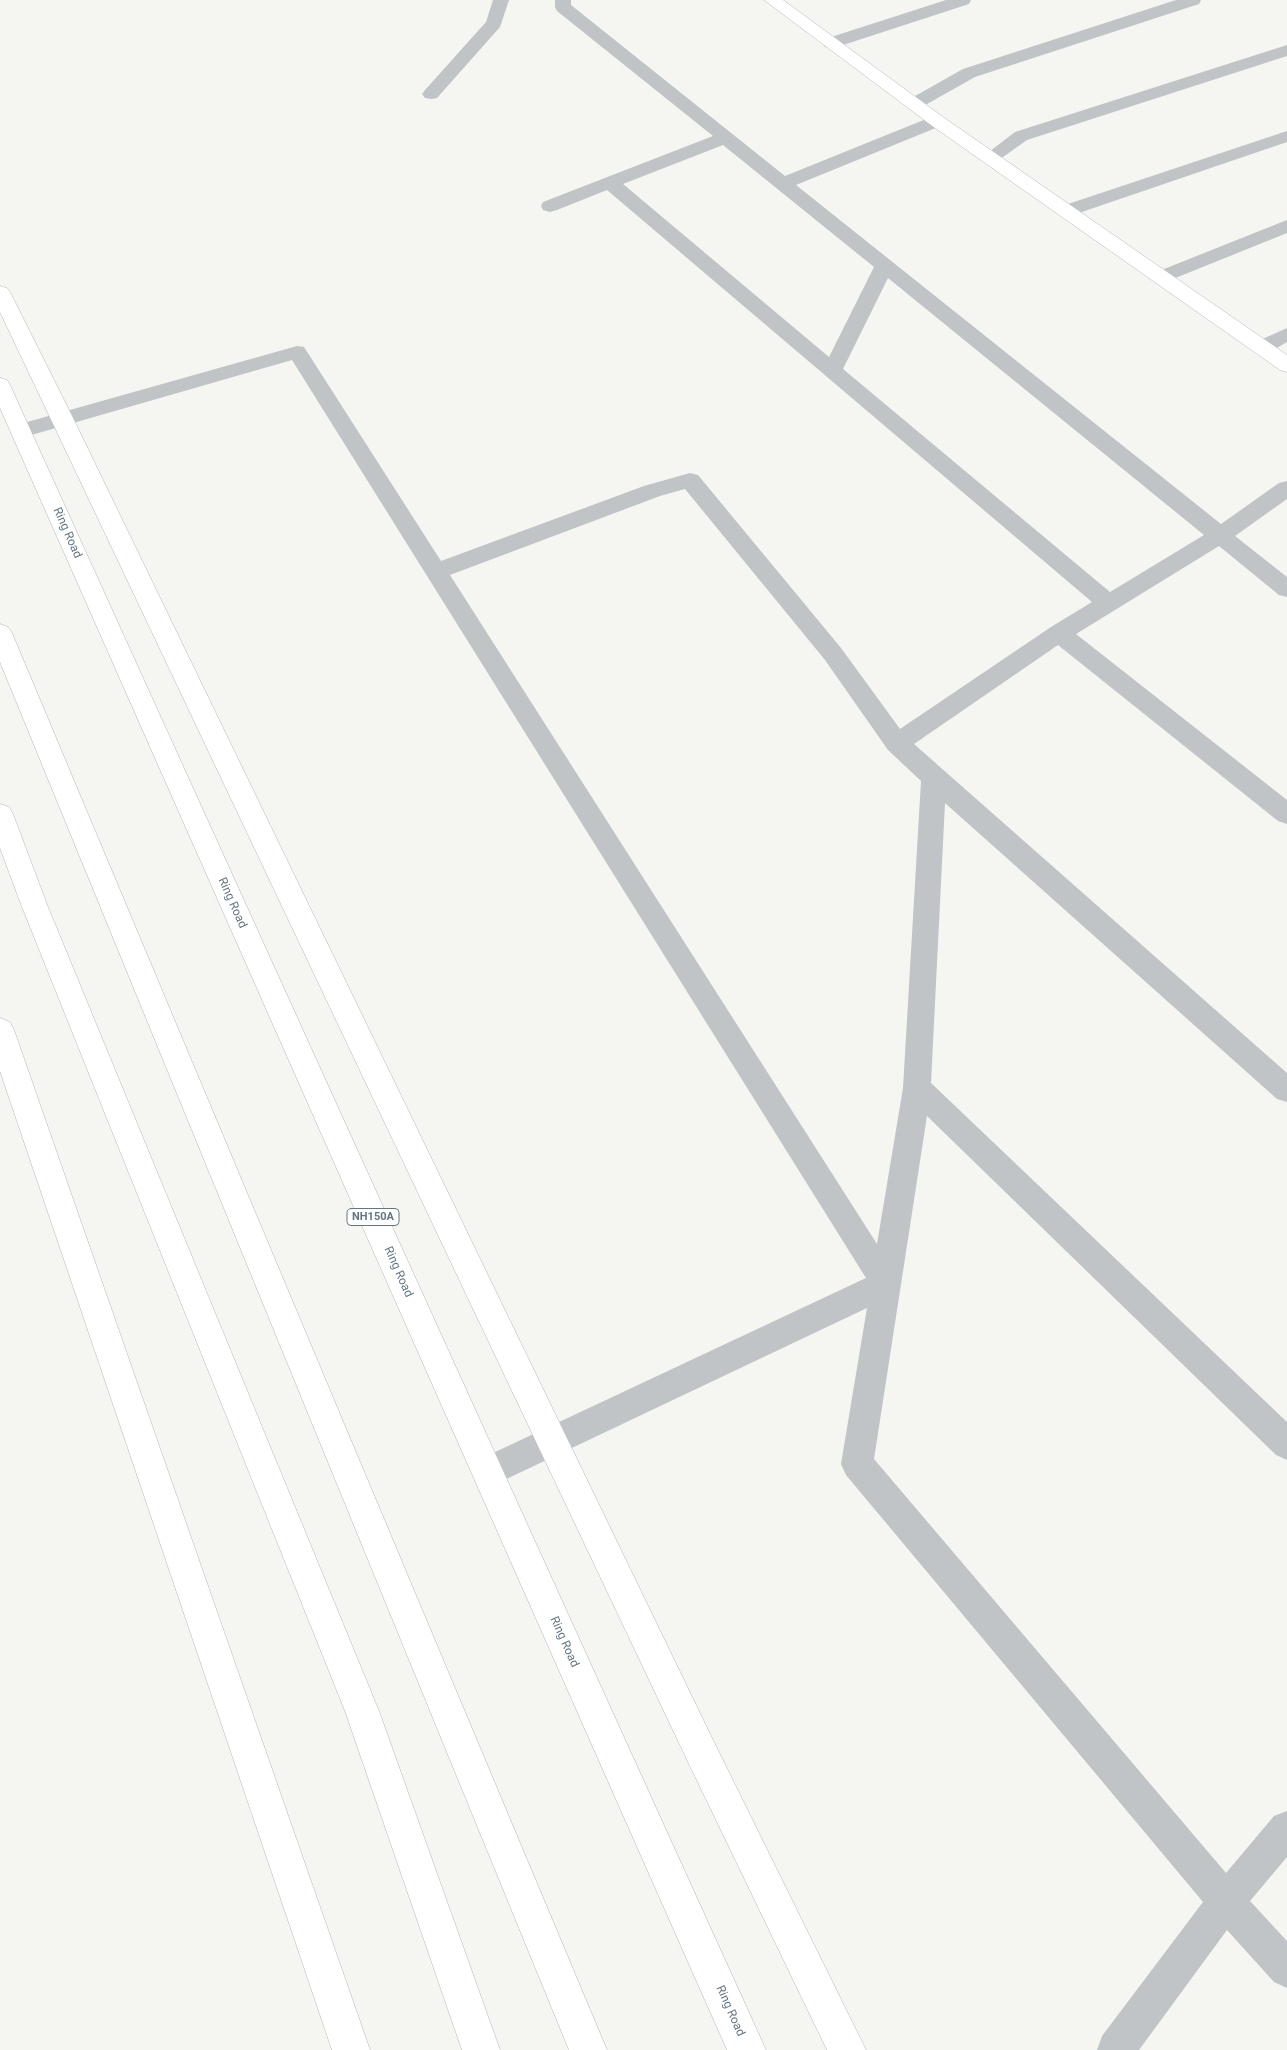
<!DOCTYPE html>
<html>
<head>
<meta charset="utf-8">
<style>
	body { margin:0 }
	canvas { display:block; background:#f5f5f1 }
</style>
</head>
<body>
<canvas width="1287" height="2050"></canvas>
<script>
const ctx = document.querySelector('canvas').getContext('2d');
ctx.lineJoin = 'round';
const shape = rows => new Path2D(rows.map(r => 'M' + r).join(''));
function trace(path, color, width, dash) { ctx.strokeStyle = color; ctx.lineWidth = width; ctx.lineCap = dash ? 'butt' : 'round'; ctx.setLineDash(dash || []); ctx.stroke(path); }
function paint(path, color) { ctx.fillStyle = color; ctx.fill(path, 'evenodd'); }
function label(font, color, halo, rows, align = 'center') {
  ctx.font = font + ' Roboto,sans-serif'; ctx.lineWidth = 5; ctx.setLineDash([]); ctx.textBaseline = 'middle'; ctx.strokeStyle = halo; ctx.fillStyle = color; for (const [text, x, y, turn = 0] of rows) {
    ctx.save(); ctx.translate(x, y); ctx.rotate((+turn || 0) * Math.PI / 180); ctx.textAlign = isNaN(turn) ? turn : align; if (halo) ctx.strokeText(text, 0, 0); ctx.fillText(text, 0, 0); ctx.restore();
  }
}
const secondary = shape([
	[764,0,783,0,943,117,1287,355,1287,372,1280,370,931,125,764,0],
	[0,286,7,288,10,292,73,418,713,1740,866,2050,827,2050,689,1764,0,312,0,286],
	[0,804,9,807,13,814,48,907,379,1711,500,2050,462,2050,345,1711,22,907,0,848,0,804],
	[0,1018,10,1022,14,1030,370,2050,332,2050,0,1071,0,1018]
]);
const highway = shape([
	[0,378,7,380,10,385,766,2050,727,2050,0,408,0,378],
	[0,624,8,627,12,633,607,2050,569,2050,0,662,0,624]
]);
trace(secondary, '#b2b8bc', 1);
trace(highway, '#b1b5b8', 1);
paint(shape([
	[493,0,509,0,500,27,437,98,431,99,425,98,422,94,425,90,486,22,493,0],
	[555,0,571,0,571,5,785,176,931,117,937,116,943,117,946,121,943,125,796,185,1221,524,1279,483,1287,481,1287,499,1235,536,1287,577,1287,597,1279,595,1219,546,1076,634,1287,800,1287,824,1278,821,1058,645,914,744,1287,1073,1287,1102,1277,1099,945,803,931,1083,1287,1422,1287,1460,1276,1455,927,1116,874,1459,1226,1873,1274,1816,1287,1811,1287,1857,1250,1901,1287,1941,1287,1988,1274,1982,1227,1930,1139,2050,1097,2050,1102,2036,1203,1902,846,1475,841,1464,867,1308,498,1483,487,1488,476,1483,471,1472,476,1461,866,1278,292,360,21,438,13,436,10,431,13,426,297,346,304,347,441,561,644,486,690,473,698,475,841,648,900,729,1051,627,1092,602,607,190,557,210,550,212,543,210,541,206,543,202,713,136,557,11,555,7,555,0],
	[723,145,874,267,829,357,623,184,723,145],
	[888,278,1204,535,1110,592,843,369,888,278],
	[685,489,825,660,888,750,921,781,903,1088,877,1244,450,575,660,496,685,489],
	[946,0,971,0,969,4,837,47,831,48,825,47,822,43,825,39,946,0],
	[1176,0,1201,0,1199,4,975,77,920,108,914,109,908,108,905,104,908,100,963,69,1176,0],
	[1287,45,1287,56,1027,140,996,162,990,164,984,162,981,158,1015,132,1287,45],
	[1287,131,1287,142,1073,215,1066,217,1059,215,1057,211,1059,207,1287,131],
	[1287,220,1287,233,1168,281,1161,283,1154,281,1151,277,1154,273,1287,220],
	[1287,328,1287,342,1270,352,1263,353,1256,352,1253,347,1256,342,1287,328]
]), '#c0c4c7');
paint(secondary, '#fff');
paint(highway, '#fff');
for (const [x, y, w] of [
	[373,1217,52]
]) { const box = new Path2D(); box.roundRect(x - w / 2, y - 8.5, w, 17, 4); ctx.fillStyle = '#fff'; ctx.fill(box); trace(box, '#647582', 1); }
label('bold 11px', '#647582', null, [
	["NH150A",373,1217]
]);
label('12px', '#647582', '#fff', [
	["Ring Road",67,533,66],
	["Ring Road",232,903,66],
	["Ring Road",398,1272,66],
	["Ring Road",564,1642,66],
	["Ring Road",730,2011,66]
]);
</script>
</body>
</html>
